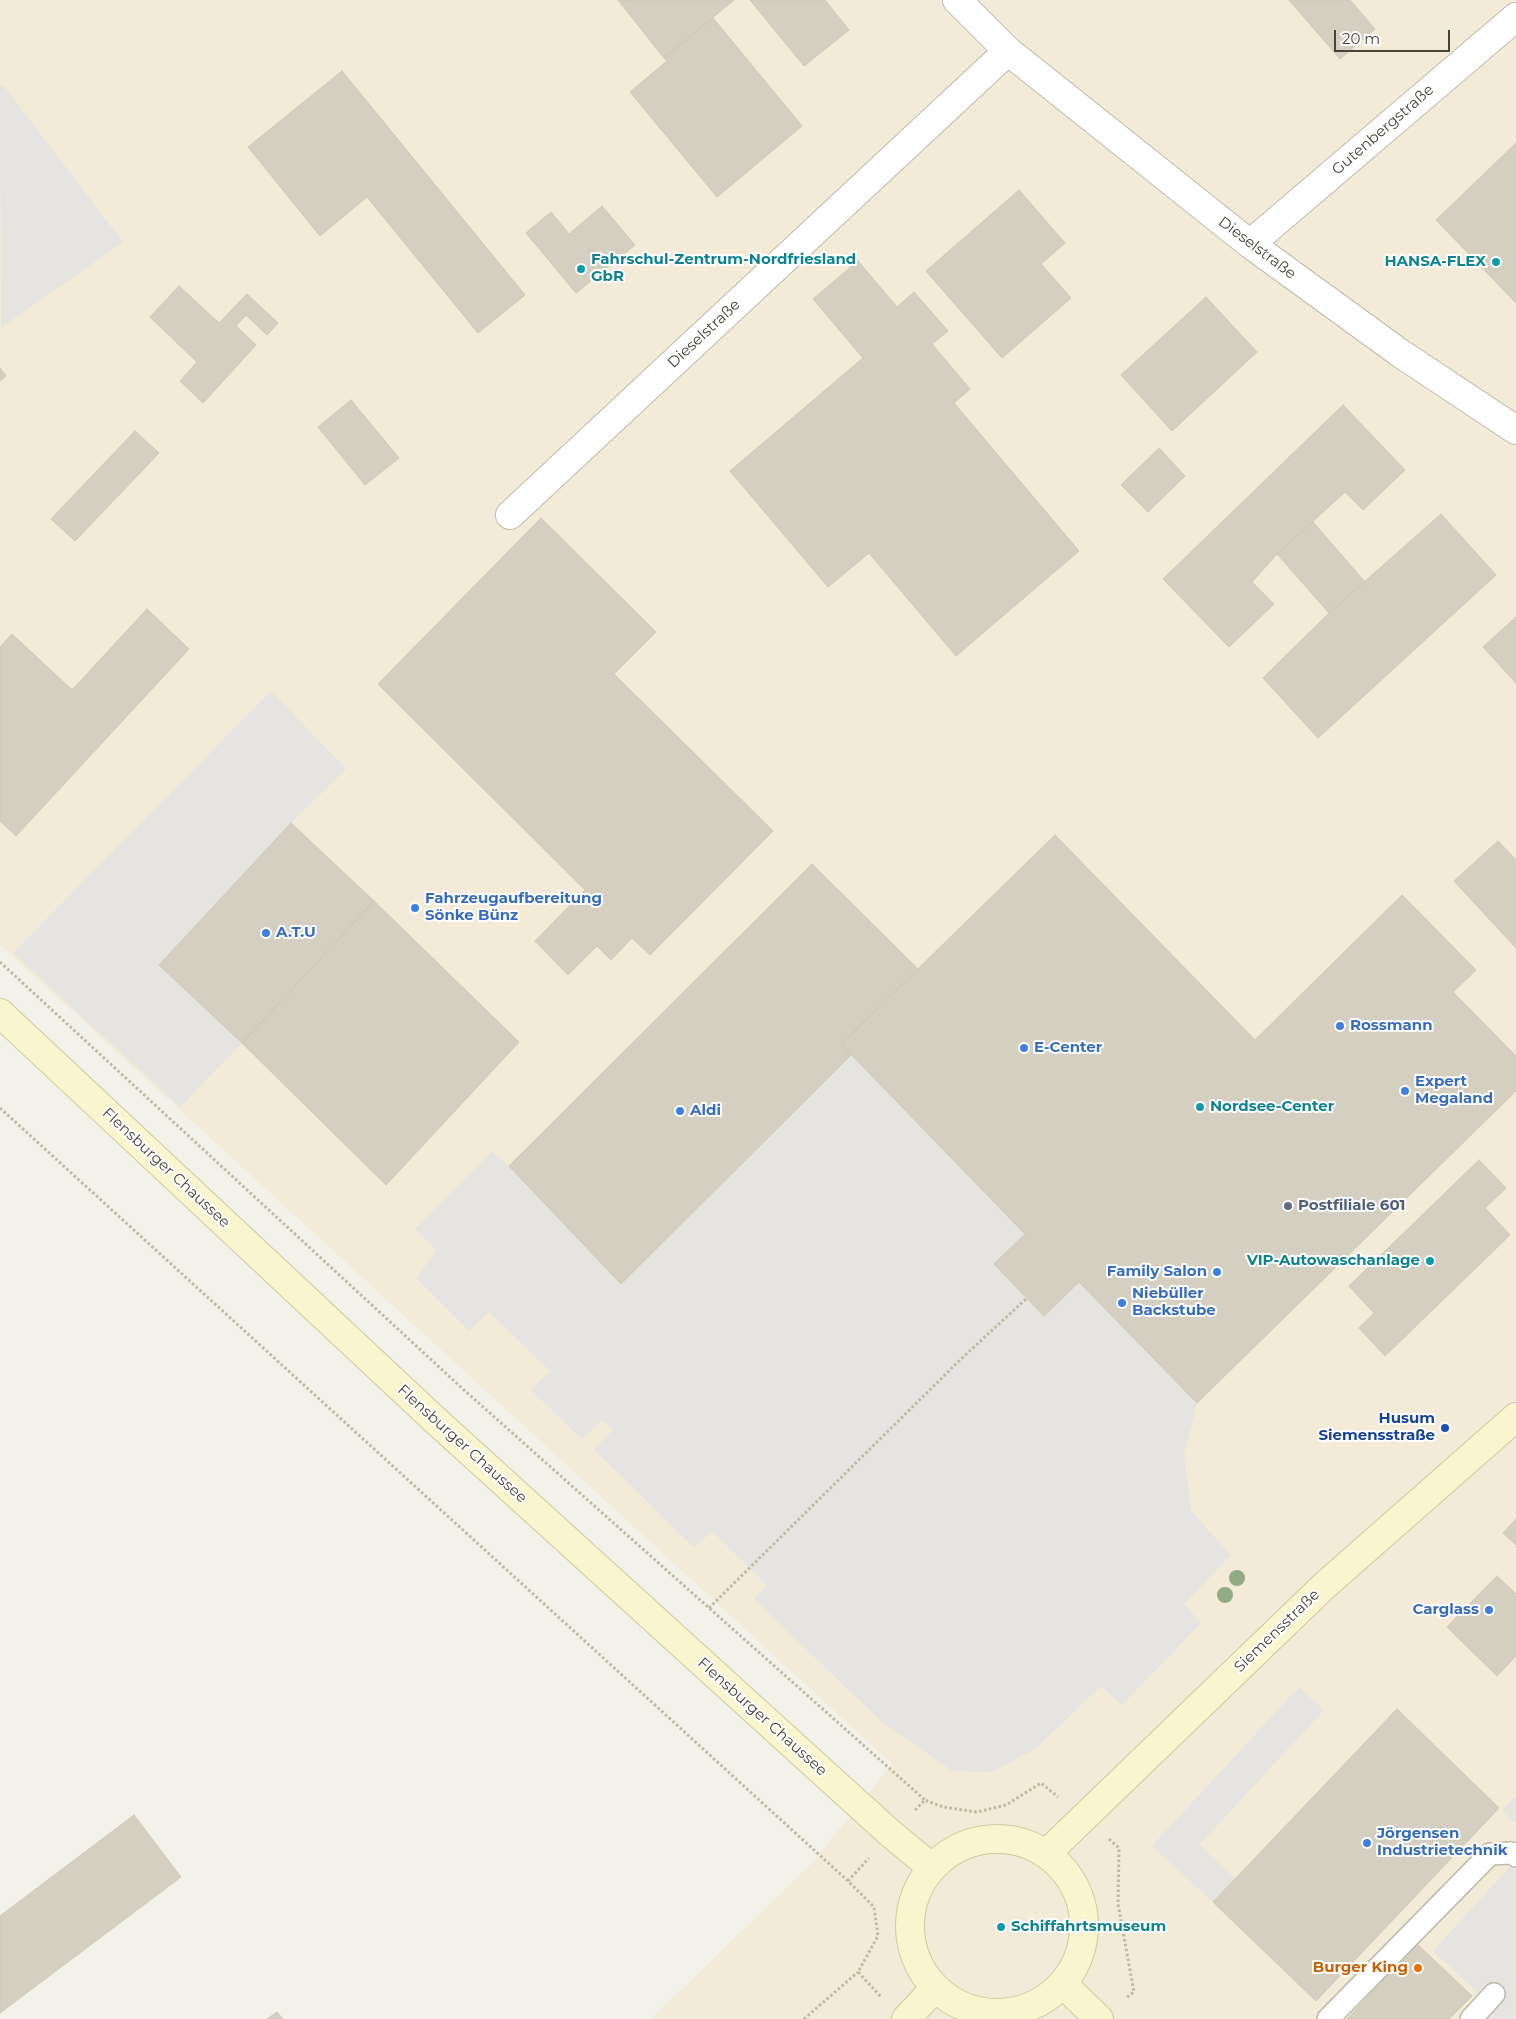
<!DOCTYPE html>
<html>
<head>
<meta charset="utf-8">
<style>
	body { margin:0 }
	#map { position:relative; width:1516px; height:2019px; overflow:hidden; background:#f3f2ea; font-family:Montserrat,sans-serif }
	canvas { display:block }
	.scale { position:absolute; left:1334px; top:30px; width:116px; height:22px; box-sizing:border-box; border:2px solid #474339; border-top:0; padding-left:6px; font-size:15px; line-height:18px; white-space:nowrap; color:#474339; -webkit-text-stroke:4px #fff; paint-order:stroke }
</style>
</head>
<body>
<div id="map">
<canvas width="1516" height="2019"></canvas>
<div class="scale">20 m</div>
</div>
<script>
const ctx = document.querySelector('canvas').getContext('2d');
ctx.lineJoin = 'round';
function paint(path, color) { ctx.fillStyle = color; ctx.fill(path, 'evenodd'); }
const shape = rows => new Path2D(rows.map(r => 'M' + r).join(''));
function trace(path, color, width, dash) { ctx.strokeStyle = color; ctx.lineWidth = width; ctx.lineCap = dash ? 'butt' : 'round'; ctx.setLineDash(dash || []); ctx.stroke(path); }
function label(font, color, halo, rows, align = 'center') {
  ctx.font = font + ' Montserrat,sans-serif'; ctx.lineWidth = 4; ctx.setLineDash([]); ctx.textBaseline = 'middle'; ctx.strokeStyle = halo; ctx.fillStyle = color; for (const [text, x, y, turn = 0] of rows) {
    ctx.save(); ctx.translate(x, y); ctx.rotate((+turn || 0) * Math.PI / 180); ctx.textAlign = isNaN(turn) ? turn : align; if (halo) ctx.strokeText(text, 0, 0); ctx.fillText(text, 0, 0); ctx.restore();
  }
}
paint(shape([
	[0,0,1516,0,1516,2019,651,2019,811,1864,892,1764,0,945]
]), '#f3ebd8');
paint(shape([
	[3,85,123,242,1,328,0,87],
	[271,691,346,769,291,823,159,965,242,1043,180,1107,13,953],
	[851,1055,1025,1234,994,1264,1044,1316,1079,1282,1197,1403,1184,1454,1191,1511,1231,1555,1184,1604,1201,1623,1122,1705,1101,1686,1035,1749,991,1772,952,1771,881,1721,754,1599,767,1585,712,1531,694,1548,594,1449,613,1430,602,1420,582,1439,531,1390,550,1371,489,1312,469,1331,416,1278,437,1250,415,1229,492,1152,509,1166,621,1284],
	[1299,1687,1324,1710,1199,1845,1235,1878,1213,1902,1152,1846],
	[1516,1796,1516,1823,1502,1810],
	[1516,1860,1516,2019,1485,2019,1495,2008,1433,1951]
]), '#e5e4e1');
const building = shape([
	[618,0,734,0,664,58,618,0],
	[750,0,825,0,849,30,804,66,750,0],
	[1289,0,1350,0,1375,29,1340,59,1289,0],
	[713,18,802,126,717,197,630,92,667,61,664,58,713,18],
	[342,71,525,295,478,333,367,197,320,236,248,147,342,71],
	[1516,143,1516,303,1436,220,1516,143],
	[1019,190,1065,243,1041,264,1071,298,1002,358,926,271,1019,190],
	[602,206,635,245,576,293,526,233,551,212,569,234,602,206],
	[858,261,897,307,914,292,948,331,932,344,970,389,954,403,1079,551,956,656,869,553,828,587,730,471,863,358,813,299,858,261],
	[179,286,219,323,247,294,278,323,267,335,246,315,236,326,256,345,203,403,180,381,197,362,150,317,179,286],
	[1206,297,1257,352,1172,431,1121,375,1206,297],
	[0,368,6,376,0,381,0,368],
	[351,400,399,458,365,485,318,427,351,400],
	[1343,405,1405,470,1363,510,1345,492,1277,554,1252,582,1274,604,1229,647,1163,579,1343,405],
	[135,431,159,453,75,541,51,519,135,431],
	[1159,448,1185,476,1148,512,1121,485,1159,448],
	[1441,514,1496,575,1318,738,1263,678,1329,613,1441,514],
	[541,518,656,632,614,674,773,831,650,955,632,938,611,960,597,946,568,975,535,941,585,890,378,684,541,518],
	[1313,522,1365,582,1329,613,1277,554,1313,522],
	[147,609,189,649,16,836,0,821,0,647,12,634,72,690,147,609],
	[1516,617,1516,683,1483,647,1516,617],
	[291,823,374,901,242,1043,159,965,291,823],
	[1055,835,1255,1040,1402,895,1476,970,1453,992,1516,1056,1516,1091,1197,1403,1079,1282,1044,1316,994,1264,1025,1234,841,1044,1055,835],
	[1498,841,1516,860,1516,948,1454,881,1498,841],
	[812,864,918,969,841,1044,851,1055,621,1284,509,1166,812,864],
	[374,901,519,1042,386,1185,242,1043,374,901],
	[1479,1160,1506,1188,1485,1208,1510,1235,1385,1356,1359,1328,1374,1313,1349,1286,1479,1160],
	[1516,1519,1516,1545,1503,1533,1516,1519],
	[1497,1576,1516,1594,1516,1656,1497,1676,1447,1627,1497,1576],
	[1397,1709,1499,1808,1316,2001,1213,1902,1397,1709],
	[134,1815,181,1877,0,2013,0,1916,134,1815],
	[1417,1944,1472,1996,1449,2019,1347,2019,1417,1944],
	[277,2012,283,2019,267,2019,277,2012]
]);
paint(building, '#d4cfc1');
trace(building, '#cec8b5', 1);
const lane = shape([
	[1328,2019,1490,1854,1512,1853,1516,1856],
	[1471,2019,1494,1994]
]);
const street = shape([
	[957,0,1008,51,1250,244,1400,353,1516,430],
	[1250,244,1516,17],
	[510,515,1008,51]
]);
const secondary = shape([
	[0,1013,435,1420,891,1834,931,1867],
	'910 1926a87 87 0 1 1 174 0a87 87 0 1 1-174 0Z',
	[1046,1854,1324,1586,1516,1417],
	[1063,1984,1099,2019],
	[906,2019,935,1988]
]);
trace(lane, '#bebbad', 24);
trace(street, '#bebbad', 30);
trace(secondary, '#cec89e', 30);
trace(shape([
	[0,962,464,1390,925,1800],
	[0,1108,848,1881,874,1907,878,1936,858,1972,881,1997],
	[709,1608,960,1360,1027,1298],
	[915,1810,925,1800,943,1807,977,1812,1006,1805,1041,1783,1058,1797],
	[1109,1839,1119,1848,1118,1904,1134,1992,1126,1998],
	[848,1881,869,1858],
	[804,2019,858,1972]
]), '#beb8a0', 3, [2.5, 2.5]);
trace(lane, '#fff', 21);
trace(street, '#fff', 28);
trace(secondary, '#f9f5ce', 28);
ctx.fillStyle = '#91ac84';
for (const [x, y] of [
	[1237,1578],
	[1225,1595]
]) { ctx.beginPath(); ctx.arc(x, y, 8, 0, 2 * Math.PI); ctx.fill(); }
for (const [x, y, r, color] of [
	[1496,262,5,"#0f9aa8"],
	[581,269,5,"#0f9aa8"],
	[415,908,5,"#3f7fe0"],
	[266,933,5,"#3f7fe0"],
	[1340,1026,5,"#3f7fe0"],
	[1024,1048,5,"#3f7fe0"],
	[1405,1091,5,"#3f7fe0"],
	[1200,1107,5,"#0f9aa8"],
	[680,1111,5,"#3f7fe0"],
	[1288,1206,5,"#5c6f8a"],
	[1430,1261,5,"#0f9aa8"],
	[1217,1272,5,"#3f7fe0"],
	[1122,1303,5,"#3f7fe0"],
	[1445,1428,5,"#1a4fb4"],
	[1489,1610,5,"#3f7fe0"],
	[1367,1843,5,"#3f7fe0"],
	[1001,1927,5,"#0f9aa8"],
	[1418,1968,5,"#e8710a"]
]) { const dot = new Path2D(); dot.arc(x, y, r, 0, 2 * Math.PI); ctx.fillStyle = color; ctx.fill(dot); trace(dot, '#fff', 2); }
label('15px', '#474339', '#fff', [
	["Gutenbergstraße",1383,130,-41],
	["Dieselstraße",1257,248,37],
	["Dieselstraße",704,334,-43],
	["Flensburger Chaussee",166,1168,43],
	["Flensburger Chaussee",462,1444,42],
	["Siemensstraße",1277,1631,-44],
	["Flensburger Chaussee",762,1717,42]
]);
label('bold 15px', '#0d838f', '#fff', [
	["Fahrschul-Zentrum-Nordfriesland",591,260],
	["GbR",591,277],
	["HANSA-FLEX",1486,262,"right"],
	["Nordsee-Center",1210,1107],
	["VIP-Autowaschanlage",1420,1261,"right"],
	["Schiffahrtsmuseum",1011,1927]
], 'left');
label('bold 15px', '#366cbe', '#fff', [
	["Fahrzeugaufbereitung",425,899],
	["Sönke Bünz",425,916],
	["A.T.U",276,933],
	["Rossmann",1350,1026],
	["E-Center",1034,1048],
	["Expert",1415,1082],
	["Megaland",1415,1099],
	["Aldi",690,1111],
	["Family Salon",1207,1272,"right"],
	["Niebüller",1132,1294],
	["Backstube",1132,1311],
	["Carglass",1479,1610,"right"],
	["Jörgensen",1377,1834],
	["Industrietechnik",1377,1851]
], 'left');
label('bold 15px', '#4e5e75', '#fff', [
	["Postfiliale 601",1298,1206]
], 'left');
label('bold 15px', '#164399', '#fff', [
	["Husum",1435,1419],
	["Siemensstraße",1435,1436]
], 'right');
label('bold 15px', '#c56008', '#fff', [
	["Burger King",1408,1968]
], 'right');
</script>
</body>
</html>
